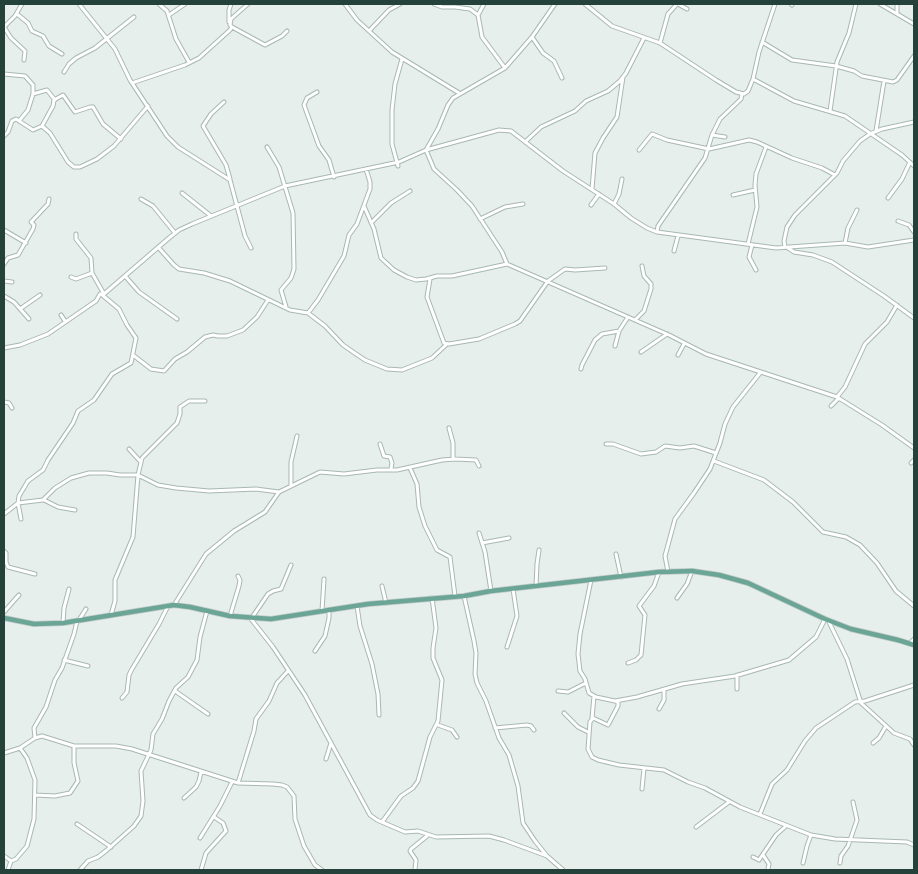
<!DOCTYPE html>
<html>
<head>
<meta charset="utf-8">
<style>
	body { margin:0 }
	#map { position:relative; width:918px; height:874px; overflow:hidden; background:#e6efeb; font-family:"Golos Text",sans-serif }
	canvas { display:block }
	.frame { position:absolute; inset:0; border:5px solid #24423a; pointer-events:none }
</style>
</head>
<body>
<div id="map">
<canvas width="918" height="874"></canvas>
<div class="frame"></div>
</div>
<script>
const ctx = document.querySelector('canvas').getContext('2d');
ctx.lineJoin = 'round';
const shape = rows => new Path2D(rows.map(r => 'M' + r).join(''));
function trace(path, color, width, dash) { ctx.strokeStyle = color; ctx.lineWidth = width; ctx.lineCap = dash ? 'butt' : 'round'; ctx.setLineDash(dash || []); ctx.stroke(path); }
const minor = shape([
	[79,4,115,49,130,80,167,136,178,147,230,180,245,236,251,248],
	[159,4,167,11,176,39,189,62],
	[345,4,357,20,392,52,459,93],
	[434,4,442,7,455,7,470,9,478,15],
	[484,4,478,15,482,37,505,68],
	[555,4,532,37,505,68,453,98,448,105,438,129,426,150,434,169,457,190,472,206,502,252,507,264,669,335,706,354,837,397,882,425,914,448],
	[585,4,612,26,660,43,716,80,736,92,744,94,748,91,753,79,759,52,775,4],
	[678,4,687,9],
	[791,4,792,5],
	[880,4,914,24],
	[897,13,897,4],
	[17,14,28,23,32,31,43,36,49,46,62,54],
	[169,15,185,4],
	[229,22,229,10,231,4],
	[4,27,11,38,25,51,24,60],
	[4,27,15,16,22,4],
	[232,27,265,45,282,36,287,31],
	[369,31,389,10,400,4],
	[532,37,543,53,554,61,562,78],
	[762,42,792,60,836,66,854,71,862,76,893,82,897,80,914,56],
	[660,43,668,14,677,4],
	[64,72,69,64,76,58,95,48,134,17],
	[4,74,25,76,33,85,33,94,28,110,19,121],
	[753,79,794,101,845,116,902,155,914,166],
	[132,83,185,65,199,58,230,30,232,27,230,25,231,19,248,4],
	[317,92,307,98,304,105,319,146,329,160,334,177],
	[33,94,47,90,55,100],
	[224,102,211,114,203,126,226,165,230,179],
	[830,111,837,62,849,33,856,4],
	[42,126,50,133,68,162,74,167,80,167,97,159,114,146,148,106],
	[876,131,884,81],
	[712,135,725,137],
	[4,136,8,132,12,121,16,119,33,130,42,126,53,106,54,100,63,95,75,112,90,107,93,107,103,124,121,139],
	[525,142,541,127,575,111,586,101,608,91,620,81,626,73,644,38],
	[267,147,279,167,293,213,294,269,291,278,281,290,286,307],
	[639,150,652,134,667,140,709,149,749,140,757,142,792,158,822,168,835,175],
	[398,166,392,144,392,110,395,84,402,59],
	[592,189,595,153,603,138,617,117,623,77],
	[182,193,211,216],
	[733,195,755,190],
	[888,198,902,179,910,162],
	[141,199,153,206,175,233],
	[614,204,619,194,622,179],
	[591,205,599,194],
	[364,206,374,229,381,258,394,270,407,277,416,280,426,279,437,276,452,276,507,264],
	[480,219,505,207,523,204],
	[898,221,909,225,914,232],
	[371,223,391,203,410,191],
	[4,230,26,243],
	[657,232,658,226,705,158,712,135,720,119,741,99,742,94],
	[76,234,76,239,91,258,92,273,104,294],
	[845,243,848,228,857,210],
	[748,244,757,207,755,185,756,174,766,147],
	[752,245,749,257,756,270],
	[158,247,174,265,179,269,204,273,230,281,290,310,308,313,318,300,344,256,349,235,357,224,370,189,370,182,366,169],
	[785,247,784,241,787,227,795,215,837,173,843,161,860,141,870,134,882,129,914,122],
	[788,248,794,252,813,255,832,262,884,296,914,318],
	[674,251,678,236],
	[4,264,8,258,18,255,33,229,34,225,31,222,48,204,49,199],
	[125,276,139,292,177,319],
	[71,277,76,279,92,273],
	[430,279,427,297,444,343,449,344,479,339,515,324,520,321,548,281,565,269,575,270,605,268],
	[4,281,12,282],
	[4,296,14,302,29,319],
	[20,309,40,295],
	[308,313,325,326,343,345,356,354,365,360,387,369,402,370,432,358,447,344],
	[61,315,65,321],
	[635,320,644,311,651,289,651,284,644,276,642,266],
	[615,346,619,331,628,317],
	[4,348,20,345,48,334,96,301,100,294,104,294,169,238,179,230,192,224,285,186,399,162,426,150,499,130,511,131,563,171,614,204,631,218,647,228,657,232,776,248,845,243,868,247,914,240],
	[641,352,667,334],
	[133,355,151,369,164,371,175,359,187,352,205,337,213,335,218,336,227,336,243,330,257,317,268,300],
	[678,355,684,344],
	[581,369,582,365,595,340,602,334,619,331],
	[837,397,845,387,865,344,887,322,897,305],
	[4,402,9,403,12,408],
	[831,406,839,398],
	[449,428,453,443,453,459],
	[380,444,384,456,390,457,392,463,391,469],
	[606,444,613,444,641,454,656,452,665,446,680,448,694,446,716,453],
	[129,449,140,461],
	[714,461,764,480,793,502,823,532,846,537,860,545,877,563,896,591,914,606],
	[911,463,914,460],
	[410,468,417,484,419,507,425,526,437,550,450,557,455,596],
	[291,485,291,462,297,436],
	[44,500,58,507,75,510],
	[4,514,18,503,19,496,28,481,43,470,48,460,73,423,78,411,94,400,112,374,131,363,136,338,127,325,119,309,101,294],
	[21,519,18,503,43,500,55,488,71,478,89,473,107,473,120,475,138,475,158,485,176,488,209,491,256,489,279,492,320,472,344,474,377,470,397,470,442,460,455,459,476,460,479,466],
	[479,533,485,552,491,591],
	[482,543,509,538],
	[4,551,6,553,6,562,8,567,35,574],
	[616,554,621,577],
	[291,565,281,589,273,591,268,594,251,619,273,647,305,695,370,815,377,820,405,832,418,831,436,837,489,836,504,840,547,856,563,870],
	[668,572,665,556,675,519,694,493,710,469,720,443,725,424,733,407,760,373],
	[591,580,580,634,578,654,580,671,585,679,589,693,596,697,615,701,637,697,682,684,735,676,789,660,816,637,825,619],
	[382,586,386,603],
	[536,586,537,564,539,550],
	[464,596,474,641,476,653,475,674,477,683,486,701,499,738,509,755,518,786,523,823,535,841,547,856],
	[677,598,687,584,692,571],
	[174,605,206,554,234,531,265,512,279,492],
	[357,606,360,626,372,664,378,694,379,715],
	[322,611,324,579],
	[4,612,19,595],
	[111,615,115,601,115,580,133,537,138,475,142,458,177,423,180,414,180,407,189,401,205,401],
	[230,616,239,586,240,580,238,576],
	[79,620,86,609],
	[828,620,847,659,861,703,894,733,910,739,914,745],
	[63,623,64,608,69,589],
	[910,643,914,639],
	[507,647,517,616,513,589],
	[315,651,325,636,329,618,329,610],
	[64,660,88,666],
	[628,663,636,660,641,655,645,615,639,606,654,586,659,572],
	[737,689,737,675],
	[175,691,208,714],
	[558,691,568,692,586,683],
	[122,698,127,692,129,675,132,669,159,624,168,606],
	[615,701,618,702,618,706,608,725,593,718,590,722,588,749,592,757,598,760,619,765,664,770,688,782,705,788,740,807,811,835,835,839,907,842,914,845],
	[659,709,664,700,664,690],
	[564,713,578,727,588,732],
	[592,718,594,696],
	[438,725,452,730,457,737],
	[495,728,527,725,531,726,534,730],
	[35,738,34,728,46,707,55,680,62,668,74,634,77,621],
	[873,743,879,738,886,726],
	[4,753,20,748,35,738,42,736,74,746,116,746,132,749,238,783,273,784,282,785,287,787,294,796,295,819,304,846,315,865,322,870],
	[326,759,331,743],
	[238,783,254,731,256,719,269,701,277,683,288,671],
	[642,789,644,768],
	[35,795,55,796,70,793,78,781,74,763,74,746],
	[184,798,196,787,199,781,201,772],
	[760,814,772,784,787,770,805,741,816,728,855,702,865,701,914,685],
	[382,822,401,796,413,788,418,781,430,737,438,721,442,680,433,658,433,648,436,628,432,598],
	[77,824,111,847],
	[696,827,729,802],
	[200,838,220,806,232,782],
	[763,855,769,864,768,869],
	[4,856,11,861,8,870],
	[753,857,759,860,776,835,786,826],
	[11,861,16,859,27,846,34,819,35,780,27,758,20,748],
	[803,863,807,846,811,835],
	[840,863,841,856,848,846,857,820,853,802],
	[80,870,88,861,98,857,107,850,134,826,141,816,143,801,141,771,151,750,153,734,162,719,169,701,176,688,188,677,197,660,200,637,207,611],
	[201,870,206,853,226,831,223,823,214,817],
	[415,870,416,860,410,851,411,849,427,836]
]);
const major = shape([
	[4,618,34,624,63,623,174,605,190,607,230,616,271,619,368,604,464,596,491,591,659,572,692,571,719,575,748,583,825,619,851,629,898,640,914,645]
]);
trace(minor, '#a8b8b2', 5);
trace(major, '#c2cac8', 6);
trace(minor, '#fff', 3);
trace(major, '#6aa596', 4.5);
</script>
</body>
</html>
